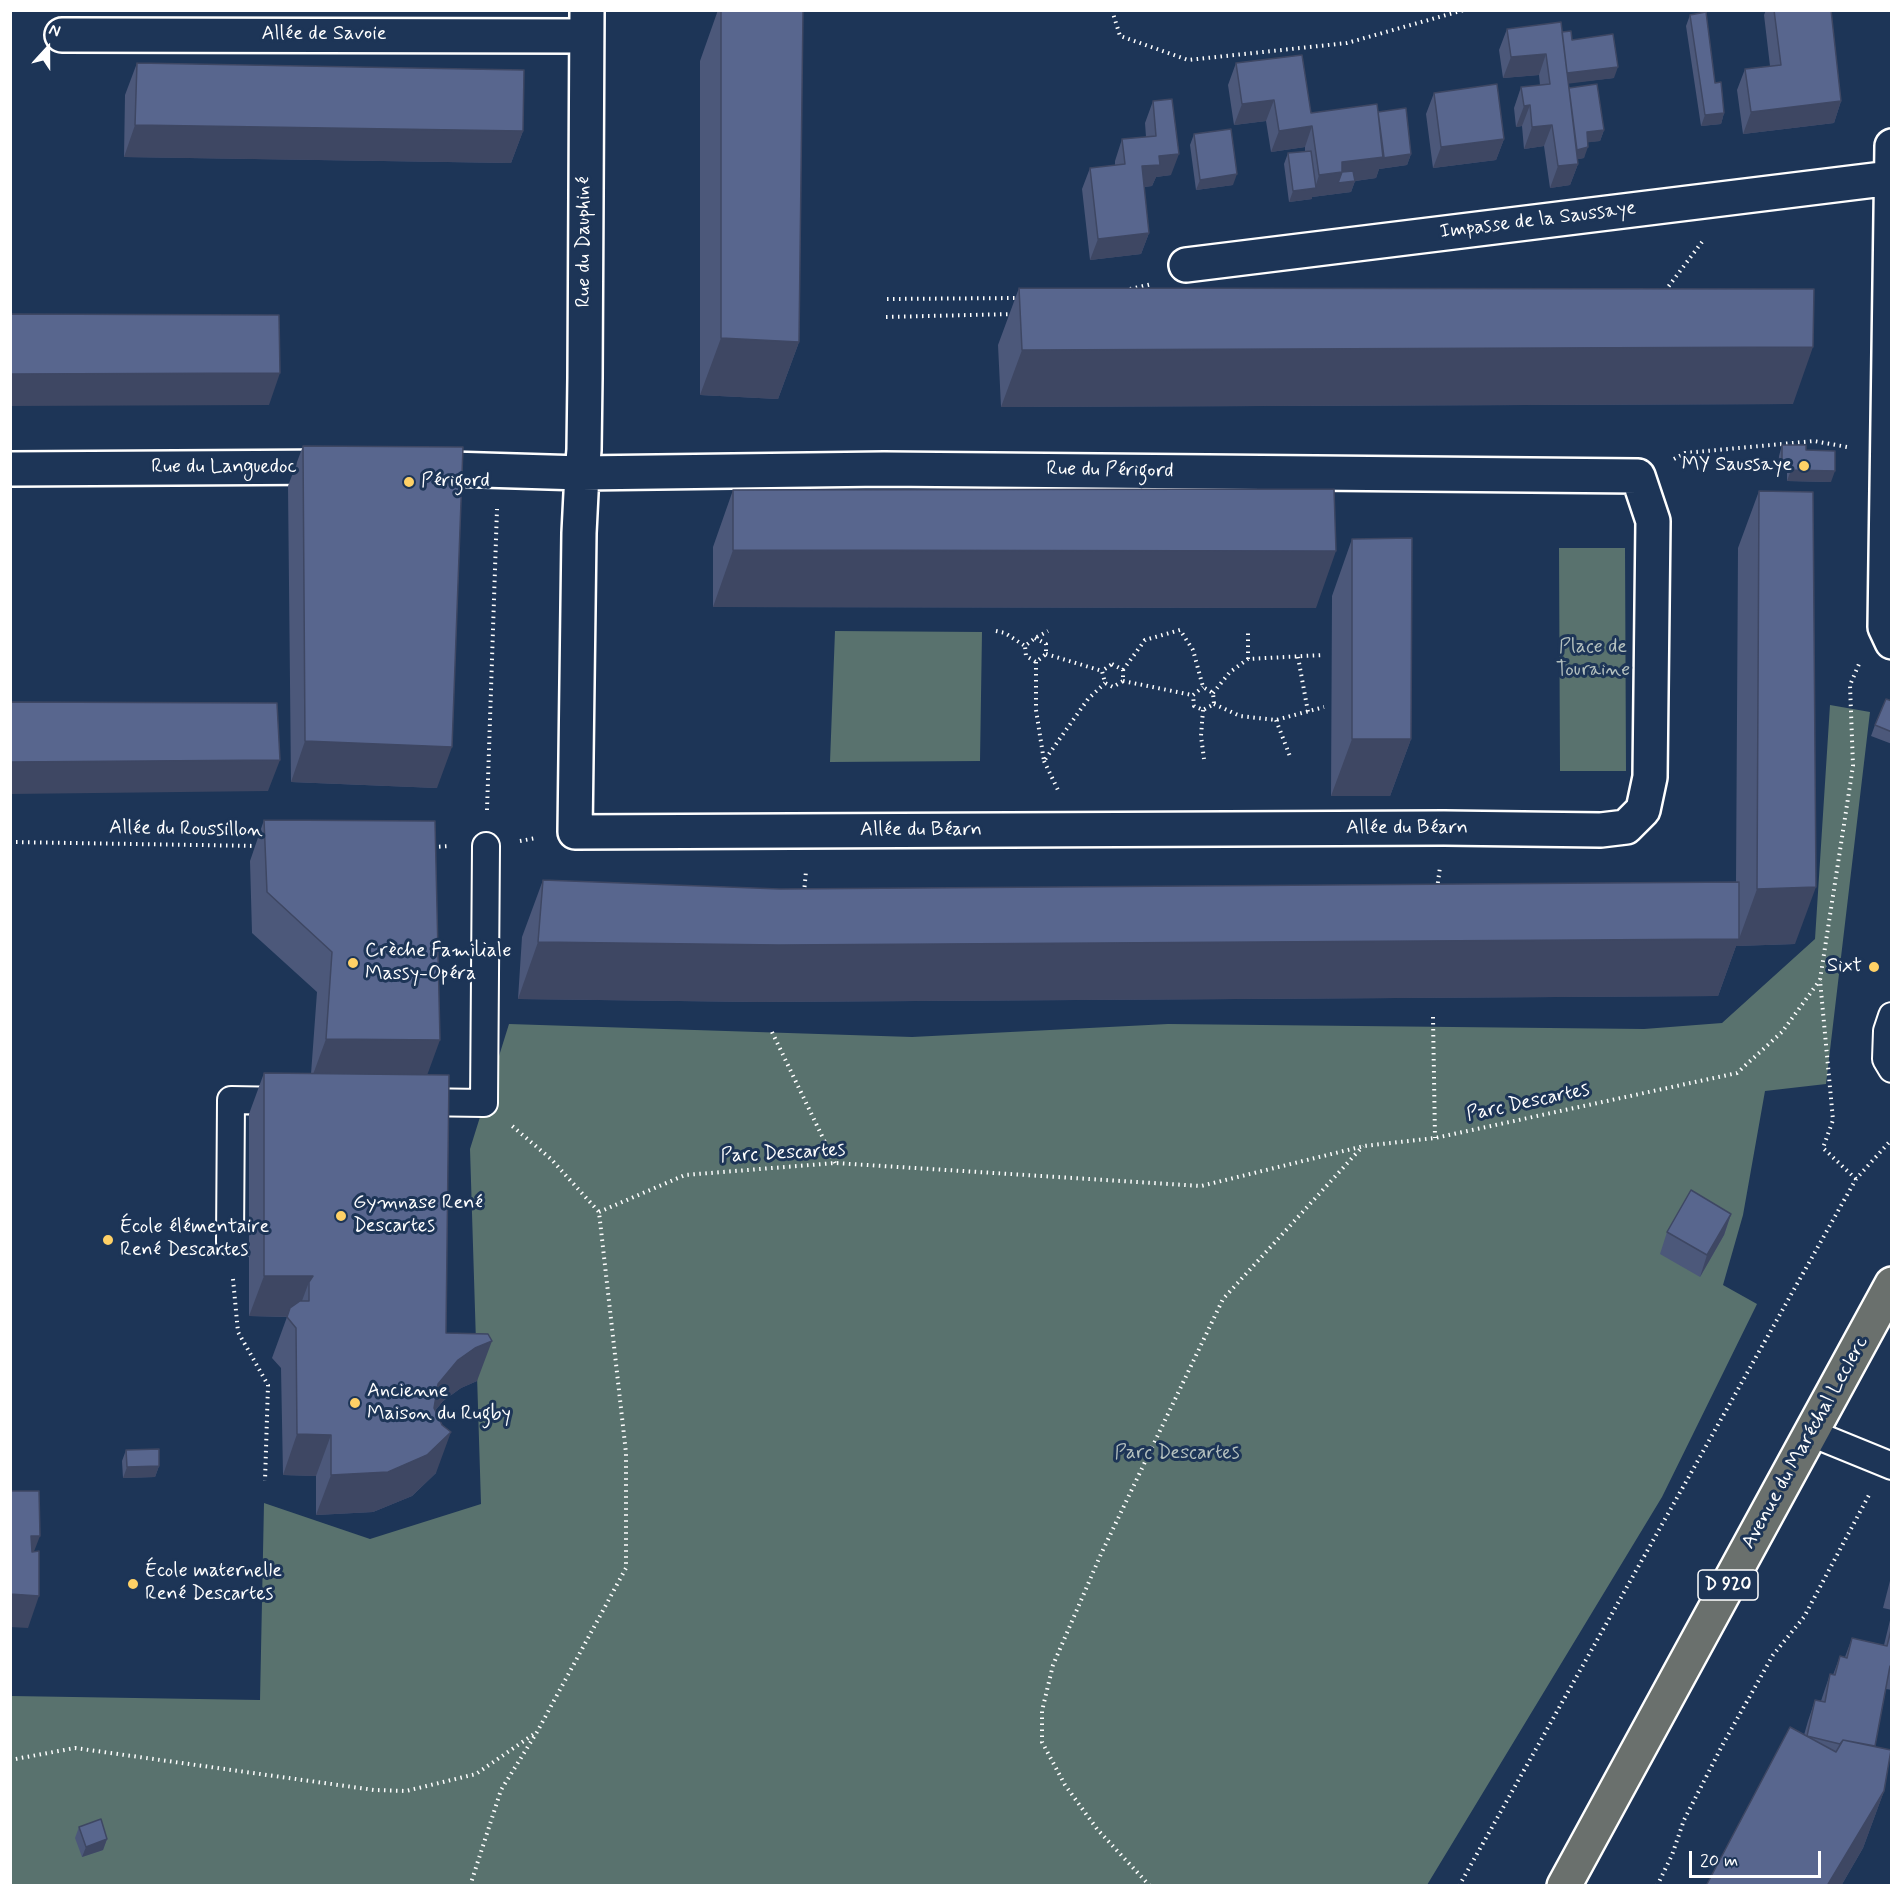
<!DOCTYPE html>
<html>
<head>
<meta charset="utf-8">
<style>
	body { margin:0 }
	#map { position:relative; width:1902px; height:1896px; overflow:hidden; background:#1d3557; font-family:Mynerve,sans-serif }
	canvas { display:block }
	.frame { position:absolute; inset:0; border:12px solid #fff; pointer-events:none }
	.north { position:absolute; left:18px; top:18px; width:60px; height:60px; -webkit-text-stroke:4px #1d3557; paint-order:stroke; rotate:21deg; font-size:16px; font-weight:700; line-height:24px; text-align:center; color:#fff }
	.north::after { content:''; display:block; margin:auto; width:21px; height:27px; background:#fff; clip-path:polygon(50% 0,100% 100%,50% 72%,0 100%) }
	.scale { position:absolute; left:1689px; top:1851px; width:132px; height:27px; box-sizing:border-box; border:3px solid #fff; border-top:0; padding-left:8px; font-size:18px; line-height:21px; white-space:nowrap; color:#fff; -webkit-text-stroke:4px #1d3557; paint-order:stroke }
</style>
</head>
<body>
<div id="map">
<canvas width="1902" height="1896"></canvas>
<div class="frame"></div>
<div class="north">N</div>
<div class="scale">20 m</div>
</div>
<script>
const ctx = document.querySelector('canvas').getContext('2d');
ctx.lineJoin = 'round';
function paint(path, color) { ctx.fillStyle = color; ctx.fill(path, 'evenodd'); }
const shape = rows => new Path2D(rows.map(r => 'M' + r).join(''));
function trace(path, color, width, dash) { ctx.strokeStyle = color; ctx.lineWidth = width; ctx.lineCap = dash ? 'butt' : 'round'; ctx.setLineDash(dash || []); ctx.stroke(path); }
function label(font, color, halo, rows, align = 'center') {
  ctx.font = font + ' Mynerve,sans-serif'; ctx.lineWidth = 6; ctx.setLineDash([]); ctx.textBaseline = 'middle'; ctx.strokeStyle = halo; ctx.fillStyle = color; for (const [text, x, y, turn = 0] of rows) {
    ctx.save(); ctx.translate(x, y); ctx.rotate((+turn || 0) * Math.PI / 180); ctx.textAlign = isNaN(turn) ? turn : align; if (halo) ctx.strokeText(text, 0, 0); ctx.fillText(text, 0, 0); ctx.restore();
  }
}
paint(shape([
	[1559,548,1625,548,1626,771,1560,771],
	[835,631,982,632,980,761,830,762],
	[1830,705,1870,712,1826,1084,1765,1091,1743,1215,1723,1285,1757,1304,1662,1497,1427,1885,11,1886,11,1696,260,1700,264,1503,370,1539,481,1504,470,1149,509,1024,912,1037,1168,1024,1644,1029,1722,1023,1815,939]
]), '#59726e');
const service = shape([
	[1892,1016,1887,1031,1886,1059,1892,1069],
	[416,1102,484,1103,486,846],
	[248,1242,230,1242,231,1100,289,1101],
	[1811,1433,1892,1466]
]);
const minor = shape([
	[62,35,586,36],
	[1892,146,1885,627,1892,642],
	[1186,265,1891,178],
	[417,468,582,473,884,469,1638,476,1653,521,1650,777,1643,810,1626,827,1601,830,1444,828,575,832,579,533,582,473,584,450,585,378,587,10],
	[10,469,339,467]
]);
const primary = shape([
	[1564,1886,1892,1284]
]);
trace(service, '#fff', 30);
trace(minor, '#fff', 38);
trace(primary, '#fff', 38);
trace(shape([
	[1112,10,1120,36,1188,60,1347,43,1464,10],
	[1130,289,1152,284],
	[1665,291,1702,242],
	[887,299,1018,298],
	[886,317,1013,314],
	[1674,459,1685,453,1814,441,1847,447],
	[996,631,1005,633,1025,646],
	[1035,638,1046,644,1046,654,1036,662,1026,656,1025,646,1035,638,1048,631],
	[1046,654,1102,671],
	[1298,657,1308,712],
	[1248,659,1248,630],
	[1036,662,1036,710,1044,761,1088,699,1105,683],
	[1112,664,1123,670,1123,681,1113,687,1105,683,1102,671,1112,664],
	[1123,670,1145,640,1180,630,1193,650,1203,687,1213,693,1214,704,1203,710,1194,706,1193,695,1203,687],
	[1123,681,1192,695],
	[1213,693,1230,672,1248,659,1323,655],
	[1214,704,1240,716,1276,720,1324,707],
	[1203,710,1201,736,1204,759],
	[1276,720,1291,759],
	[1044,761,1058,790],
	[487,810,497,509],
	[520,841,536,838],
	[10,842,258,846],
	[433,847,450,846],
	[1437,889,1440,867],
	[804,893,806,871],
	[1433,1017,1435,1138],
	[772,1032,835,1163],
	[1856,1179,1823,1148,1833,1120,1820,980,1853,766,1850,685,1859,664],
	[599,1212,685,1175,835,1163,1201,1186,1364,1146,1435,1138,1737,1073,1782,1032,1820,980],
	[233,1279,238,1332,268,1385,265,1481],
	[10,1760,75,1748,374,1790,406,1791,476,1774,534,1734],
	[470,1886,501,1790,537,1732,626,1568,626,1453,599,1212,551,1159,511,1125],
	[1150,1886,1097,1829,1065,1785,1042,1742,1042,1711,1053,1665,1101,1554,1223,1299,1363,1146],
	[1459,1886,1856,1179,1892,1139],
	[1657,1886,1672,1855,1684,1820,1723,1744,1773,1655,1804,1617,1869,1495]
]), '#fff', 4, [1.5, 4.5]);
trace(service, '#1d3557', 26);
trace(minor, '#1d3557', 33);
trace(primary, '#6a706d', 33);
paint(shape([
	[718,10,803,10,799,342,778,399,700,395,700,61],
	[1766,10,1831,10,1841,101,1834,123,1743,134,1737,90,1745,69,1770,66,1764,15],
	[1690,15,1715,83,1724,113,1721,124,1701,126,1686,26],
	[1507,29,1572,40,1614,78,1568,83,1569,88,1604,130,1600,141,1587,142,1584,158,1578,159,1578,164,1570,185,1550,188,1544,146,1524,149,1522,126,1516,127,1514,108,1521,87,1540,85,1539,75,1503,78,1499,50],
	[137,63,523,131,511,163,124,157,125,95],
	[1236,63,1311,113,1378,112,1411,154,1407,165,1379,169,1376,178,1355,181,1351,192,1312,197,1312,199,1289,202,1284,164,1288,153,1305,152,1305,147,1271,152,1266,121,1234,125,1228,85],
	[1434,93,1504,139,1496,160,1433,168,1426,114],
	[1153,101,1171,175,1156,177,1152,186,1144,187,1149,233,1141,254,1090,260,1082,189,1090,168,1115,165,1115,161,1122,139,1146,137,1145,123],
	[1194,134,1233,185,1196,190,1190,145],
	[1019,288,1793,404,1001,407,998,345],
	[1782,445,1806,450,1831,482,1787,481,1787,471,1778,471,1779,456],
	[303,446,437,788,291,782,288,486],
	[733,490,1316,608,713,607,713,547],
	[1759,491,1795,944,1736,946,1718,996,758,1002,518,999,522,937,543,880,780,889,1736,882,1738,548],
	[1352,539,1411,739,1390,796,1331,796,1332,596],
	[1892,701,1892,744,1871,736,1875,725],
	[264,820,428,1075,446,1333,477,1381,461,1388,443,1401,435,1411,436,1473,412,1496,373,1512,316,1515,316,1476,283,1475,281,1368,272,1358,287,1317,249,1316,249,1114,264,1073,311,1074,317,992,252,933,250,861],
	[1731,1214,1724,1235,1700,1277,1660,1254,1667,1232],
	[126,1450,159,1466,155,1477,123,1478,122,1461],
	[1892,1573,1892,1610,1883,1608],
	[1892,1612,1892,1690,1886,1689,1875,1746,1884,1791,1863,1848,1841,1886,1706,1886,1804,1735,1808,1721,1815,1700,1821,1701,1830,1674,1833,1675,1840,1656,1845,1657,1852,1638,1884,1645],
	[79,1827,107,1839,103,1850,82,1857,75,1838]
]), '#4c587a');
paint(shape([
	[1546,54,1539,75,1503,78,1511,57],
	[1618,67,1614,78,1558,85,1562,74],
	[1274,100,1266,121,1234,125,1242,104],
	[1841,101,1834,123,1743,134,1751,112],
	[1530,105,1522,126,1516,127,1524,106],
	[1724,113,1721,124,1701,126,1705,115],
	[135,125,523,131,511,163,124,157],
	[1552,125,1544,146,1524,149,1532,127],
	[1312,126,1305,147,1271,152,1279,131],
	[1604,130,1600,141,1583,143,1587,132],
	[1504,139,1496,160,1433,168,1441,147],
	[1588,147,1584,158,1568,161,1572,151],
	[1179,154,1171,175,1156,177,1152,186,1134,188,1142,166,1159,156],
	[1411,154,1407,165,1379,169,1376,178,1355,181,1351,192,1312,197,1312,199,1289,202,1293,191,1315,188,1319,175,1342,162],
	[1578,164,1570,185,1550,188,1558,166],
	[1237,174,1233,185,1196,190,1200,180],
	[1149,233,1141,254,1090,260,1098,239],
	[721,338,799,342,778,399,700,395],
	[1813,347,1793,404,1001,407,1022,350],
	[280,373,269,405,10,406,10,374],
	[1782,460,1791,461,1787,471,1778,471],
	[1791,470,1835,471,1831,482,1787,481],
	[733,550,1336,551,1316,608,713,607],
	[1352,739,1411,739,1390,796,1331,796],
	[305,741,452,747,437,788,291,782],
	[280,760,268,791,10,794,10,762],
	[1816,887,1795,944,1736,946,1718,996,758,1002,518,999,538,942,1739,939,1757,889],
	[326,1039,440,1040,425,1081,311,1080],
	[1731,1214,1724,1235,1700,1277,1707,1255],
	[264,1276,313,1276,309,1282,296,1317,249,1316],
	[492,1341,477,1381,461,1388,443,1401,423,1425,438,1384,458,1360,475,1348],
	[451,1432,436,1473,412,1496,373,1512,316,1515,331,1475],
	[297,1434,331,1435,316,1476,283,1475],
	[159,1466,155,1477,123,1478,127,1467],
	[31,1536,40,1536,28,1567],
	[10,1594,39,1596,28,1628,10,1627],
	[1884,1791,1863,1848,1841,1886,1827,1886],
	[107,1839,103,1850,82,1857,86,1847]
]), '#3e4763');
const building = shape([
	[721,10,803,10,799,342,721,338,721,10],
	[1774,10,1831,10,1841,101,1751,112,1745,69,1781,65,1774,10],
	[1706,12,1715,83,1721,82,1724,113,1705,115,1690,15,1706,12],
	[1561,22,1578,164,1558,166,1552,125,1532,127,1530,105,1524,106,1521,87,1550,84,1546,54,1511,57,1507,29,1561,22],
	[1571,31,1572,40,1613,34,1618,67,1567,73,1562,32,1571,31],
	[1302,55,1311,113,1377,104,1384,157,1342,162,1342,172,1319,175,1312,126,1279,131,1274,100,1242,104,1236,63,1302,55],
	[137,63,524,70,523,131,135,125,137,63],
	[1497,84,1504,139,1441,147,1434,93,1497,84],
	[1597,84,1604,130,1587,132,1588,147,1577,150,1569,88,1597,84],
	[1172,99,1179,154,1159,156,1160,165,1142,166,1149,233,1098,239,1090,168,1125,164,1122,139,1156,136,1153,101,1172,99],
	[1406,108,1411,154,1383,158,1378,112,1406,108],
	[1231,129,1237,174,1200,180,1194,134,1231,129],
	[1311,151,1316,188,1293,191,1288,153,1311,151],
	[1353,171,1355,181,1338,183,1342,172,1353,171],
	[1019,288,1814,289,1813,347,1022,350,1019,288],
	[10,314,279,315,280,373,10,374,10,314],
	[1782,445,1806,445,1806,450,1835,451,1835,471,1791,470,1791,461,1782,460,1782,445],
	[303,446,463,447,452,747,305,741,303,446],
	[1334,489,1336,551,733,550,733,490,1334,489],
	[1759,491,1813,492,1816,887,1757,889,1759,491],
	[1412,538,1411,739,1352,739,1352,539,1412,538],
	[1886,699,1892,701,1892,732,1875,725,1886,699],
	[10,702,277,703,280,760,10,762,10,702],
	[264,820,435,821,440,1040,326,1039,332,952,267,892,264,820],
	[543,880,780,889,1739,882,1739,939,779,945,538,942,543,880],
	[264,1073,449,1075,446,1333,488,1334,492,1341,475,1348,458,1360,438,1384,434,1408,442,1425,451,1432,427,1455,388,1472,331,1475,331,1435,297,1434,296,1328,287,1317,290,1308,300,1301,309,1301,309,1282,313,1276,264,1276,264,1073],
	[1691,1190,1731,1214,1707,1255,1667,1232,1691,1190],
	[159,1449,159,1466,127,1467,126,1450,159,1449],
	[10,1491,39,1491,40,1536,31,1536,32,1552,39,1551,39,1596,10,1594,10,1491],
	[1892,1626,1892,1667,1890,1666,1875,1746,1843,1740,1840,1744,1807,1736,1815,1700,1825,1702,1830,1674,1835,1675,1840,1656,1847,1658,1852,1638,1887,1646,1892,1626],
	[1790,1727,1836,1752,1843,1740,1891,1750,1884,1791,1827,1886,1706,1886,1790,1727],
	[101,1819,107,1839,86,1847,79,1827,101,1819]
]);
paint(building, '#58668e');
trace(building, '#3e4763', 1.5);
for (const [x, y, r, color] of [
	[1804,466,6,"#ffd166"],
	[409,482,6,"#ffd166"],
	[353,963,6,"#ffd166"],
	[1874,967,6,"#ffd166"],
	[341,1216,6,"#ffd166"],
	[108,1240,6,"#ffd166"],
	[355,1403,6,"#ffd166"],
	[133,1584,6,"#ffd166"]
]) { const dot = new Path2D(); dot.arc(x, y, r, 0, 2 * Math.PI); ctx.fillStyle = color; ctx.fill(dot); trace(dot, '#1d3557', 2); }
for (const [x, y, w] of [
	[1728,1585,60]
]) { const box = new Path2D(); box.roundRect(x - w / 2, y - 15, w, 30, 4.5); ctx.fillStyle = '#1d3557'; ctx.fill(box); trace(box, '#fff', 1.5); }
label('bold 18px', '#fff', null, [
	["D 920",1728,1585]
]);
label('20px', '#fff', '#1d3557', [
	["Allée de Savoie",324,35],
	["Impasse de la Saussaye",1538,221,-7],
	["Rue du Dauphiné",585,242,-90],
	["Rue du Languedoc",224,468],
	["Rue du Périgord",1110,471,1],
	["Allée du Béarn",1407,829],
	["Allée du Roussillon",186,830,1],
	["Allée du Béarn",921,831],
	["Parc Descartes",1528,1103,-12],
	["Parc Descartes",783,1154,-3],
	["Avenue du Maréchal Leclerc",1806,1443,-61]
]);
label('20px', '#fff', '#1d3557', [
	["MY Saussaye",1792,466,"right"],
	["Périgord",421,482],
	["Crèche Familiale",365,952],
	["Massy-Opéra",365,975],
	["Sixt",1862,967,"right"],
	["Gymnase René",353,1204],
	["Descartes",353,1227],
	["École élémentaire",120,1228],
	["René Descartes",120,1251],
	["Ancienne",367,1392],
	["Maison du Rugby",367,1415],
	["École maternelle",145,1572],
	["René Descartes",145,1595]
], 'left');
label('20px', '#b4c0be', '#1d3557', [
	["Place de",1593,648],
	["Touraine",1593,671],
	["Parc Descartes",1177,1454]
]);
</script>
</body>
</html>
